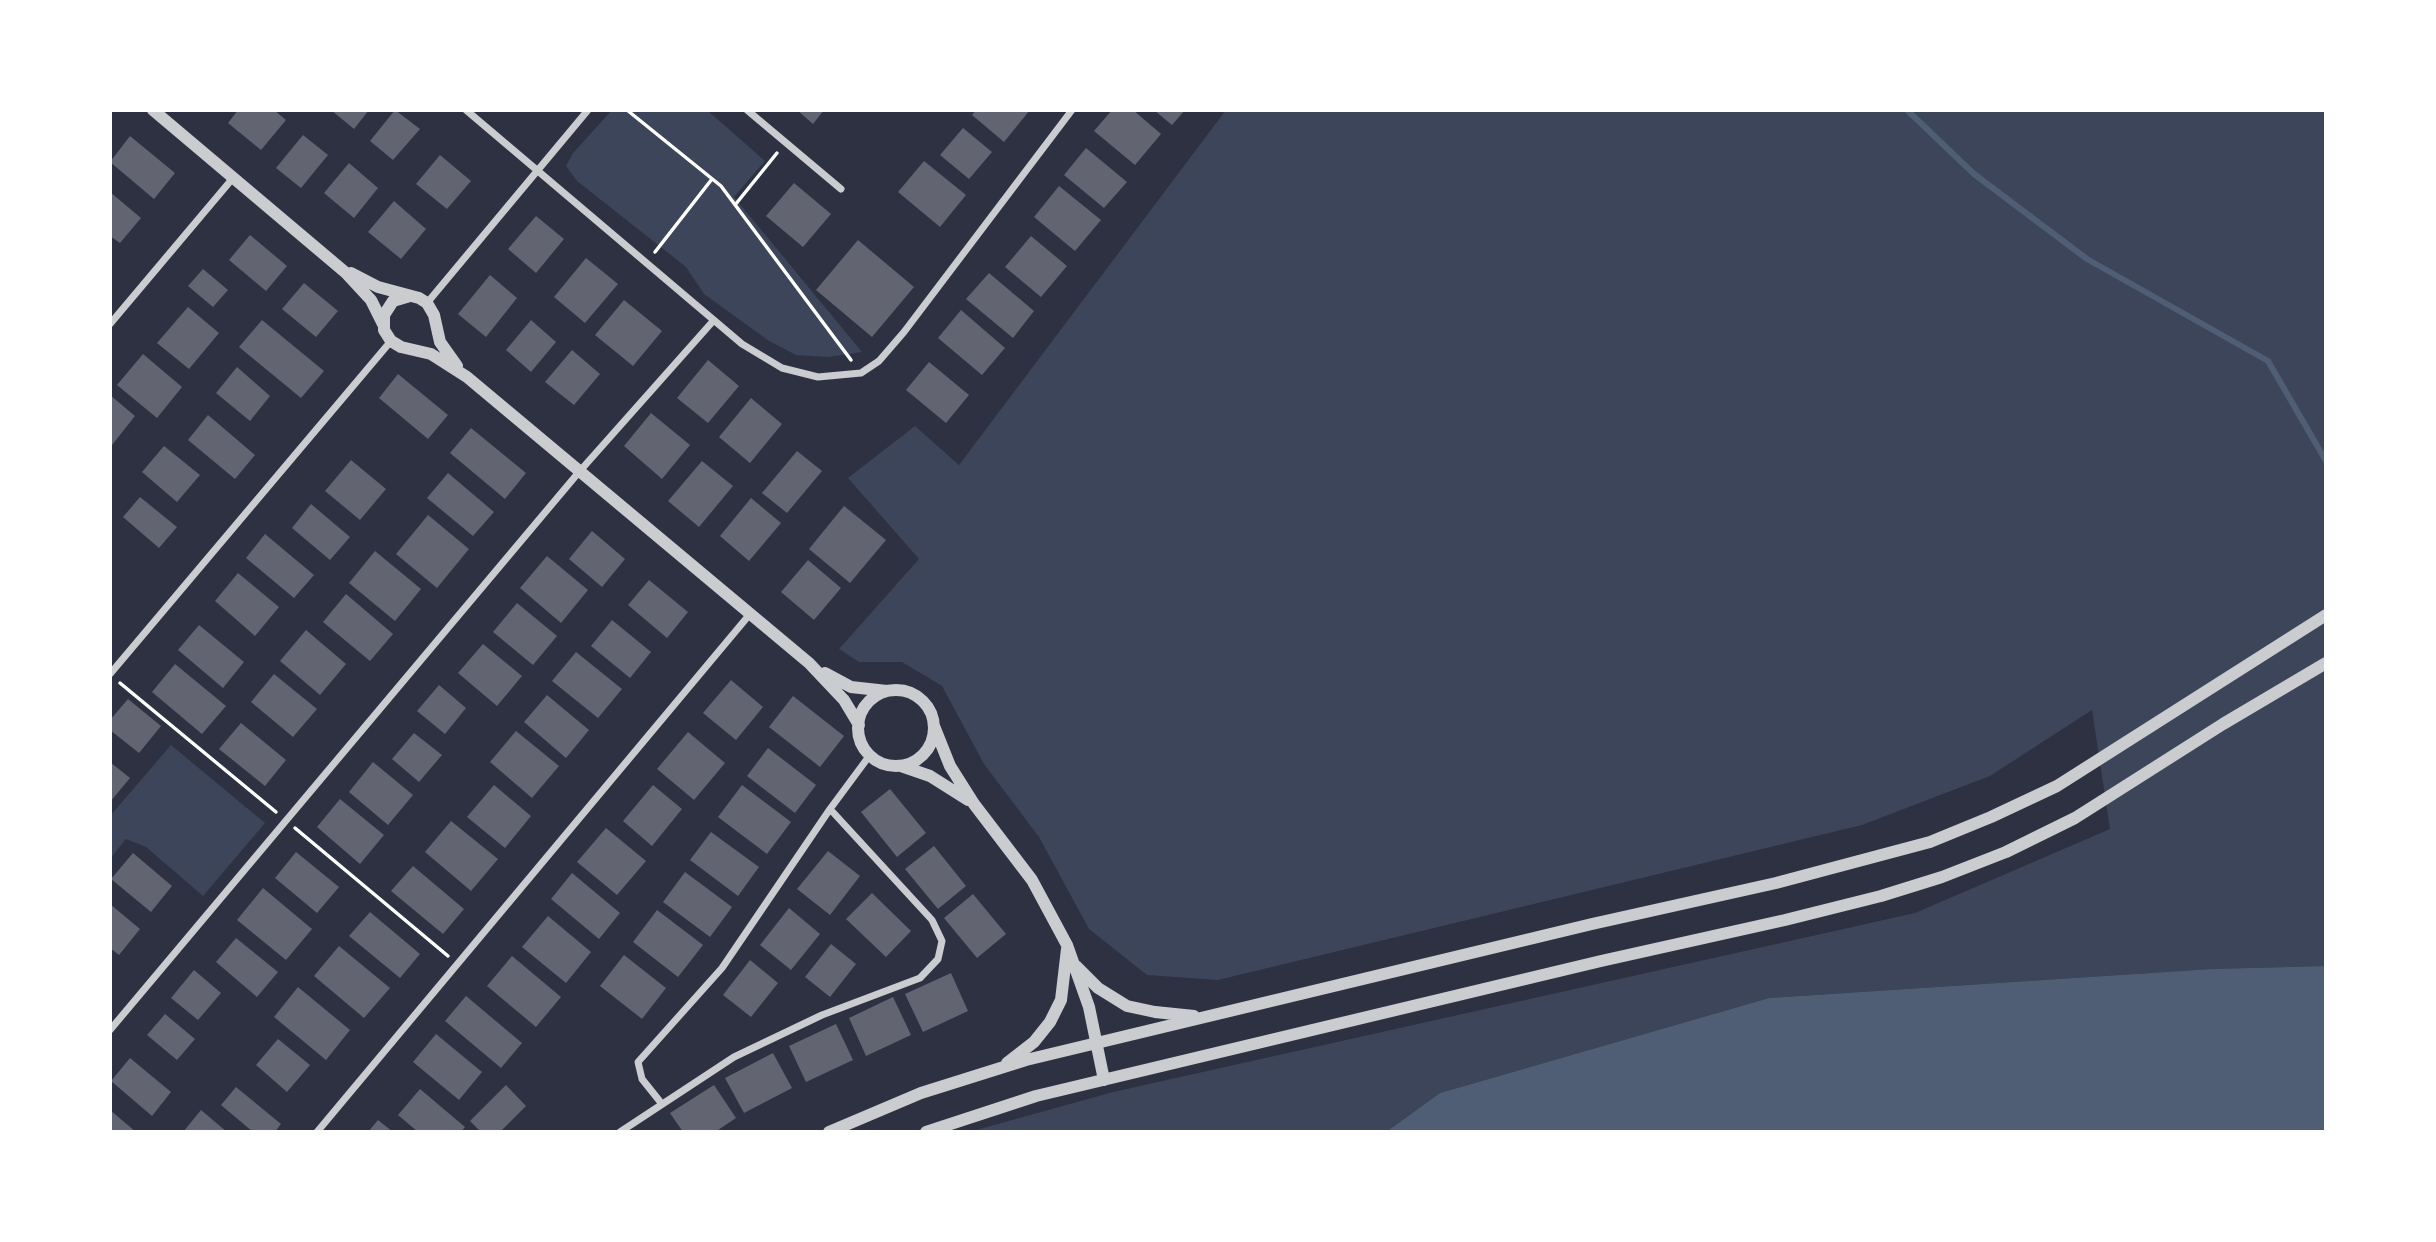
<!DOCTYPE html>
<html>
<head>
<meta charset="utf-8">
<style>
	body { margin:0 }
	#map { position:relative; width:2436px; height:1242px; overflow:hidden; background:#2d3142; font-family:Roboto,sans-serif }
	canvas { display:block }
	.frame { position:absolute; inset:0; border:112px solid #fff; pointer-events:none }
</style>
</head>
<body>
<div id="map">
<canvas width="2436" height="1242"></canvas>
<div class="frame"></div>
</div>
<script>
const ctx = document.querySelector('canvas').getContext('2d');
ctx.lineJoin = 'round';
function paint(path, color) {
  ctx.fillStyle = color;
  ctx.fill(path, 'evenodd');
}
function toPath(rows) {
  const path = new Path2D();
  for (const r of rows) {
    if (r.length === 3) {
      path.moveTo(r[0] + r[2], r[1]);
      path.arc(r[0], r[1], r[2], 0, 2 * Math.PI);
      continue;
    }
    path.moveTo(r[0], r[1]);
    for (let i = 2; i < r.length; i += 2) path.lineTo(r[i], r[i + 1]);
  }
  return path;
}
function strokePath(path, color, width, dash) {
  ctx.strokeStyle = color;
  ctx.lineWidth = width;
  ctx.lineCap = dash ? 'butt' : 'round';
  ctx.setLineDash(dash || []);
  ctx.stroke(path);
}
paint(toPath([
	[612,110,707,110,765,161,734,197,862,352,828,357,796,355,769,341,704,294,686,267,577,181,566,166,573,153],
	[1226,110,2326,110,2326,966,2211,969,1769,998,1440,1093,1386,1132,969,1132,1113,1092,1915,913,2110,829,2092,710,1990,776,1862,825,1218,980,1147,975,1089,929,1039,837,984,764,942,686,902,662,859,662,839,649,919,559,848,478,915,426,959,465],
	[171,745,265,823,203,896,146,847,126,839,110,859,110,816]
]), '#3c4559');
paint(toPath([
	[2326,966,2326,1132,1386,1132,1440,1093,1769,998,2211,969]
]), '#4f5d75');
strokePath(toPath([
	[1907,110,1974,174,2087,259,2268,361,2326,461]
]), '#4f5d75', 6);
paint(toPath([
	[238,110,274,110,286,120,261,150,228,123],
	[331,110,369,110,354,129],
	[395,110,420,129,393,160,370,141],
	[797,110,824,110,813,124],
	[976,110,1030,110,1004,142,972,115],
	[1112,110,1133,110,1161,134,1135,165,1094,131],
	[1154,110,1185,110,1172,125],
	[963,128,992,152,969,179,940,155],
	[303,135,328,155,301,188,276,168],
	[130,136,175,173,154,199,110,162],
	[1086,148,1127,182,1104,208,1064,175],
	[440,155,471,181,447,209,416,184],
	[924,161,966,195,940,227,898,192],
	[349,163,378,188,354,218,324,193],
	[794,183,831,214,803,247,766,216],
	[1059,186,1101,220,1075,251,1034,217],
	[110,192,141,218,120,243,110,236],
	[394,201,426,229,401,259,368,232],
	[536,216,564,239,536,273,508,249],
	[250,235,287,266,266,291,229,260],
	[1031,236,1067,266,1041,297,1005,267],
	[858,240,914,287,872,337,816,290],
	[586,258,618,284,585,323,554,297],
	[203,269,228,290,213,307,188,286],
	[989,273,1034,311,1013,338,966,299],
	[490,275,517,298,486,337,458,314],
	[304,283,338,311,316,337,282,309],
	[624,300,662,331,633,366,595,335],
	[188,307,219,333,189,369,157,343],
	[961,310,1005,348,982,375,938,338],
	[262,320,324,371,301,398,239,347],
	[531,320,556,342,531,372,506,350],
	[572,350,600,374,574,405,545,382],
	[143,354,182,387,157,418,117,385],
	[708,360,739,386,708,423,677,398],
	[929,362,969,395,946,423,906,390],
	[237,367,270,396,250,421,216,393],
	[398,374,448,415,428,439,379,398],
	[110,395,135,416,112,445,110,443],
	[751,398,782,424,750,463,719,437],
	[651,413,690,445,662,479,624,446],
	[208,415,255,455,235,479,188,440],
	[471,428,526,473,505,499,450,453],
	[164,446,200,475,177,502,142,472],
	[797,451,822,471,787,513,762,493],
	[351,460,386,489,360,520,325,491],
	[702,461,733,486,699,527,668,501],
	[448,473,494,512,473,536,427,498],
	[140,497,177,527,159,548,123,517],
	[751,498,781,523,749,561,720,536],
	[311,504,350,537,330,560,292,528],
	[844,506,886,540,850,583,809,549],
	[428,515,469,549,437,588,396,554],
	[592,531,625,559,602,587,569,559],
	[265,534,314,575,294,598,246,558],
	[375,551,421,589,395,621,349,583],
	[547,556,588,590,561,623,520,588],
	[808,560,841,588,814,620,781,592],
	[238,573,279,607,255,636,215,601],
	[649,580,688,612,667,638,628,605],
	[346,594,393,634,370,661,323,622],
	[517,603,557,636,533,665,493,632],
	[612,620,651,652,630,678,591,646],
	[199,625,244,662,223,688,178,650],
	[306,630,346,664,320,695,280,661],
	[483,644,522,676,497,706,458,673],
	[576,652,622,689,598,718,552,681],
	[175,664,226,706,202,734,152,692],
	[274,674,317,709,293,737,251,702],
	[731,680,763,707,736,740,703,713],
	[439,685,466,708,445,734,417,711],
	[547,695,589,730,566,758,524,722],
	[793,696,844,736,820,767,769,727],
	[128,699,161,726,139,753,110,730,110,720],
	[241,723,286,760,265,786,219,749],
	[516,731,559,766,532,798,490,762],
	[688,732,725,763,694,800,657,769],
	[414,733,442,755,419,782,392,759],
	[768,748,816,785,795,813,747,776],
	[110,762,130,778,110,802],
	[373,762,413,795,388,825,349,792],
	[494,785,531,816,505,848,467,817],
	[653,785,682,809,652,846,623,821],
	[742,785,791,822,767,854,718,817],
	[890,789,926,833,897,857,861,812],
	[340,799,384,835,360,864,317,827],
	[451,821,498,859,471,891,425,852],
	[606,828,646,861,617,895,577,862],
	[711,832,759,867,738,896,690,860],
	[934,846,966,886,938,909,905,869],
	[828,851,860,876,830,915,797,889],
	[296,852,339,887,317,913,275,878],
	[133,853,172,886,151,912,111,879],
	[413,866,464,909,443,934,391,891],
	[685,872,732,907,710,937,663,902],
	[572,873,620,913,599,939,551,899],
	[263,888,312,929,286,960,237,920],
	[872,893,911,931,886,957,846,919],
	[973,894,1006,934,977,958,944,918],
	[110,904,140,929,119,955,110,948],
	[789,908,820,934,791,970,760,945],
	[657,910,703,945,678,977,633,942],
	[370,912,420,954,400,978,349,936],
	[548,916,591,952,566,983,522,947],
	[236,938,278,972,257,997,216,962],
	[831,944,856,964,830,997,805,977],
	[339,946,390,988,364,1018,314,976],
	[624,955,666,988,642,1019,600,986],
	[512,956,561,997,536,1027,487,986],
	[750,960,778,983,751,1017,723,995],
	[194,970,221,993,198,1020,171,998],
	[951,973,968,1011,923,1032,905,994],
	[298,987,350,1030,326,1060,274,1017],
	[466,996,522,1043,501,1068,445,1021],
	[893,997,911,1035,866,1056,849,1018],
	[165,1014,195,1039,177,1060,147,1035],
	[836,1024,853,1060,806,1082,789,1046],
	[436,1034,482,1072,459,1100,413,1062],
	[278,1039,310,1065,287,1092,256,1065],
	[773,1053,792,1088,744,1113,725,1078],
	[130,1058,171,1092,152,1116,111,1081],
	[506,1085,526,1106,500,1132,481,1132,470,1121],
	[714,1085,736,1118,715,1132,683,1132,670,1113],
	[236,1087,281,1124,275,1132,253,1132,221,1105],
	[420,1089,465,1127,461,1132,418,1132,398,1115],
	[110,1110,136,1132,110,1132],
	[201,1110,227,1132,183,1132],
	[378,1120,393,1132,368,1132]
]), '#626471');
strokePath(toPath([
	[627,110,721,186,851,360],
	[735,205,777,153],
	[655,252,712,179],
	[120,683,276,812],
	[295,828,448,956]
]), '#fff', 3.5);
strokePath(toPath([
	[466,110,742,344,782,368,818,377,861,373,879,361,904,332,1072,110],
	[747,110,841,189],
	[427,303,588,110],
	[110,324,233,178],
	[110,674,391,341],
	[110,1030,579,472,714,320],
	[662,1104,642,1079,638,1062,722,968,830,809,870,755],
	[317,1132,750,614],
	[620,1132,734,1057,822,1015,920,978,938,959,942,941,932,920,830,809]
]), '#caccd0', 7);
strokePath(toPath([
	[153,110,346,273,371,300,383,324],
	[351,273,378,287,419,298,427,303,434,315,440,342,457,366],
	[410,296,393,301,384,315,384,330,391,341,401,347,431,354,467,377,809,663,844,700,859,725],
	[825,673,851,687,887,691],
	[896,728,38],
	[934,726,950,766,974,804,1032,880,1067,945,1089,1007,1104,1080],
	[901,766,930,776,968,800],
	[1076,966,1098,988,1127,1006,1155,1012,1194,1016],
	[1007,1063,1034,1042,1050,1022,1061,1000,1067,949],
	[829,1132,921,1093,1026,1060,1592,924,1776,883,1930,842,1991,817,2057,786,2326,615],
	[926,1132,1036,1096,1601,961,1785,920,1881,896,1942,877,2006,852,2075,818,2223,724,2326,663]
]), '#caccd0', 12);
</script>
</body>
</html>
